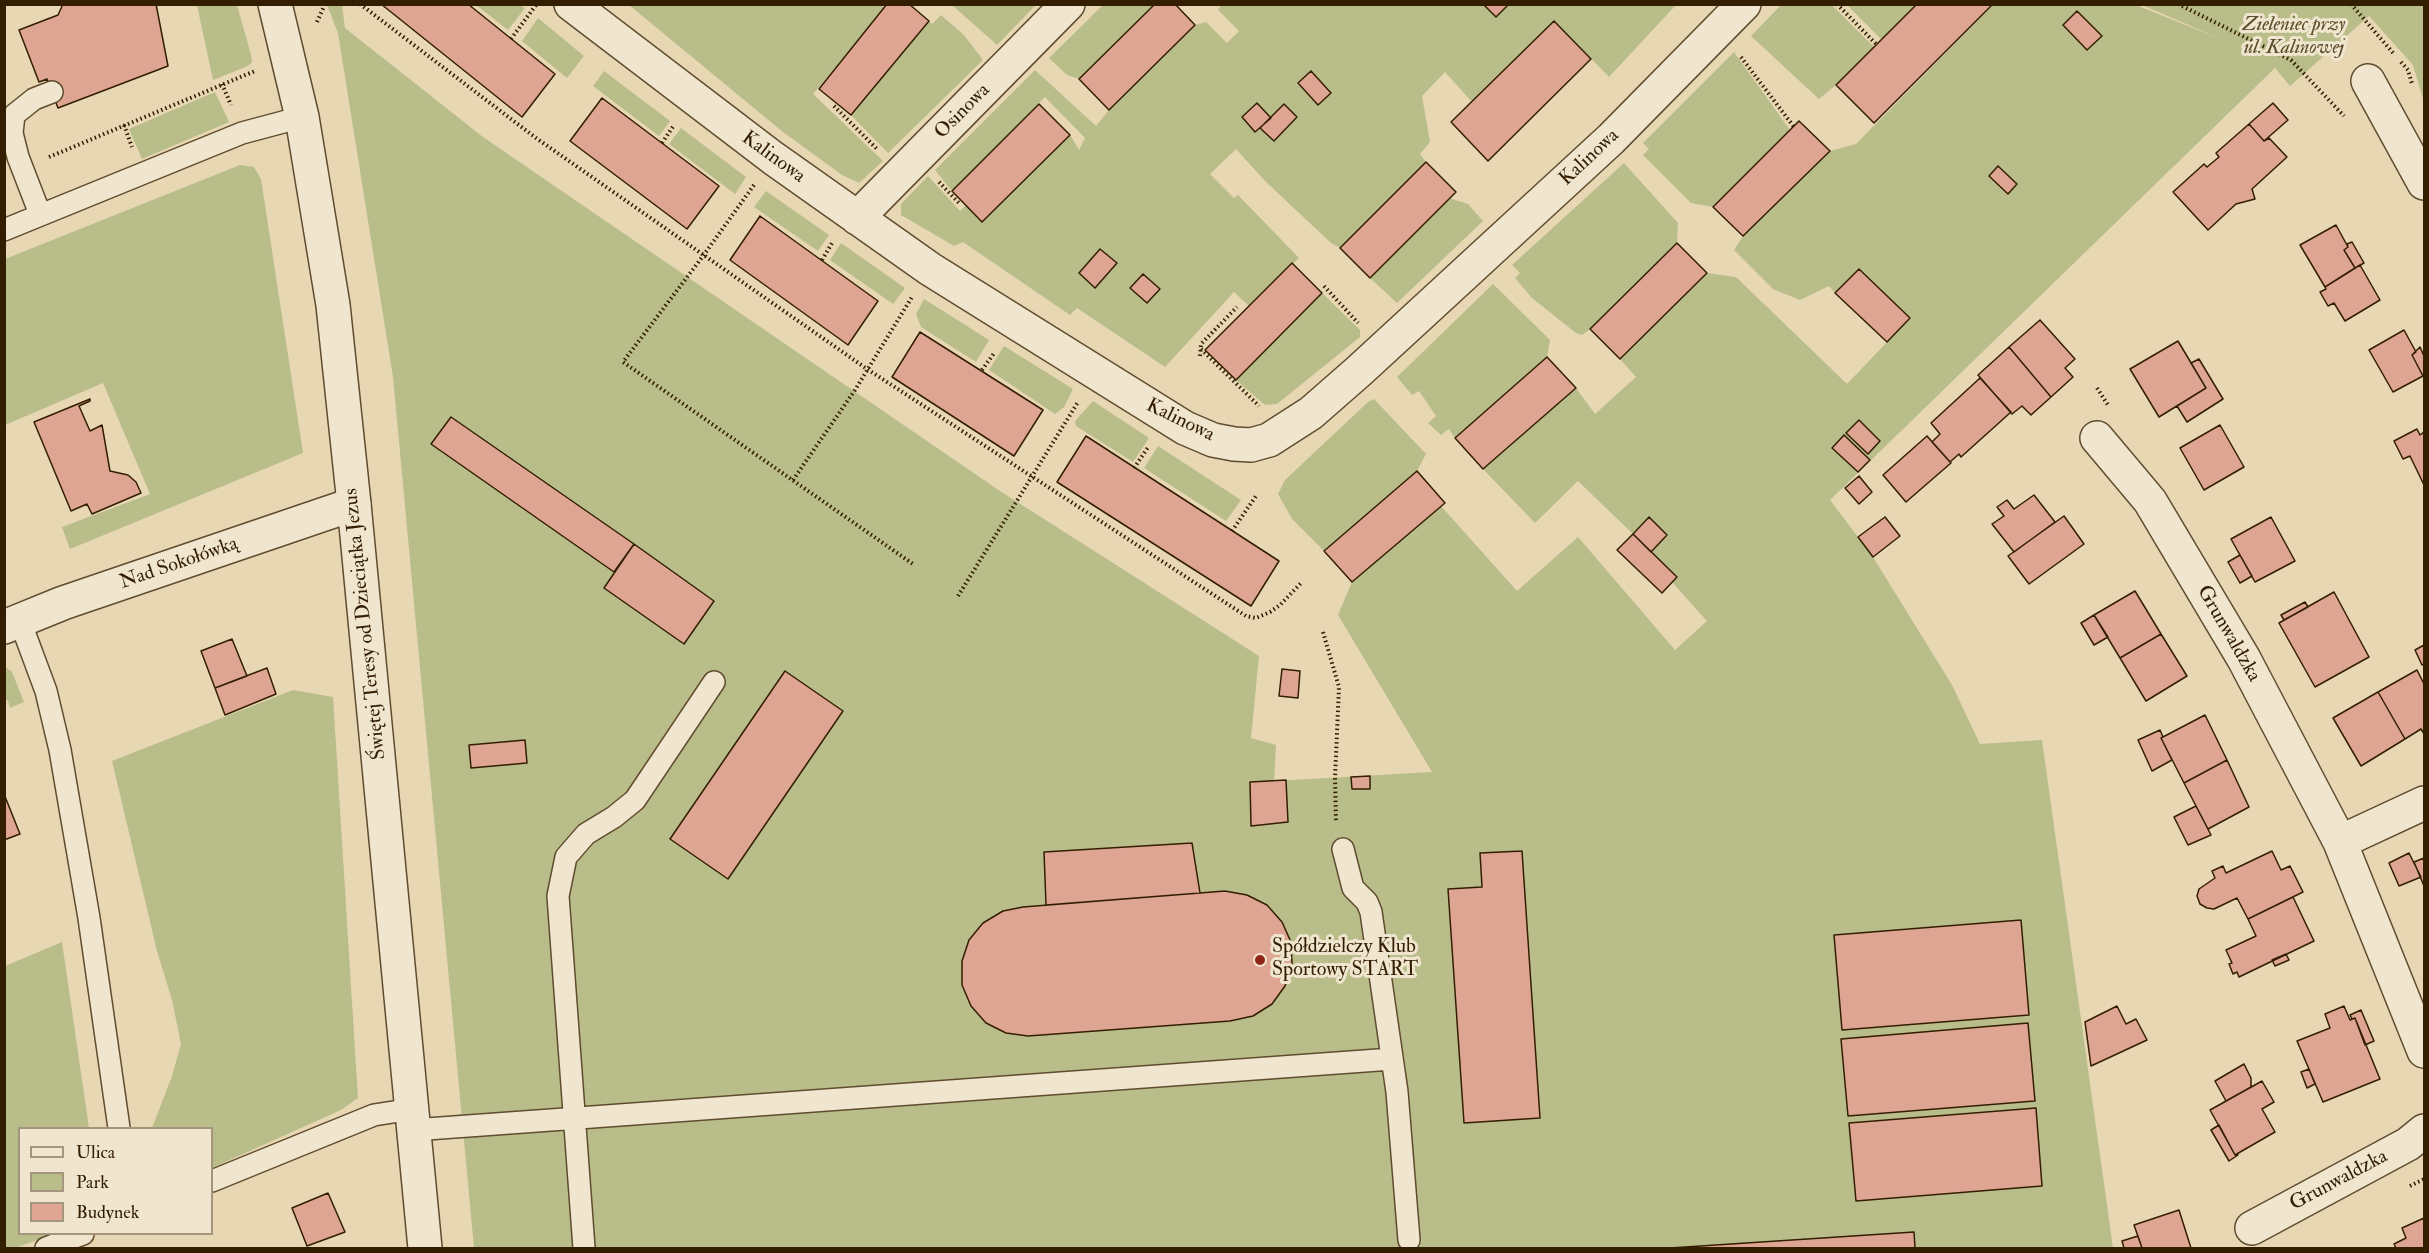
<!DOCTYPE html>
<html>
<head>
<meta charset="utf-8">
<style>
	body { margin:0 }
	#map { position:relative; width:2429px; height:1253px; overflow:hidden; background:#e8d7b3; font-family:"IM FELL Double Pica",serif }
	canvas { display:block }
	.frame { position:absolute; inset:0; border:6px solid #331e01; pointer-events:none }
	.legend { position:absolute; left:18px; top:1127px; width:195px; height:108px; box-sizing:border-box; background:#f0e5ce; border:2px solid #a4957c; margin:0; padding:8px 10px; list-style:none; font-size:18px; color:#331e01 }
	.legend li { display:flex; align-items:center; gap:12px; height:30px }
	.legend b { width:30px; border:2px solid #a4957c }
</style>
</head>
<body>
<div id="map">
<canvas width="2429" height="1253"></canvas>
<div class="frame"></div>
<ul class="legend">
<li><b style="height:8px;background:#f0e5ce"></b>Ulica</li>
<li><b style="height:16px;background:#b9bd8a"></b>Park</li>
<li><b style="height:16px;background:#dea593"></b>Budynek</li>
</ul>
</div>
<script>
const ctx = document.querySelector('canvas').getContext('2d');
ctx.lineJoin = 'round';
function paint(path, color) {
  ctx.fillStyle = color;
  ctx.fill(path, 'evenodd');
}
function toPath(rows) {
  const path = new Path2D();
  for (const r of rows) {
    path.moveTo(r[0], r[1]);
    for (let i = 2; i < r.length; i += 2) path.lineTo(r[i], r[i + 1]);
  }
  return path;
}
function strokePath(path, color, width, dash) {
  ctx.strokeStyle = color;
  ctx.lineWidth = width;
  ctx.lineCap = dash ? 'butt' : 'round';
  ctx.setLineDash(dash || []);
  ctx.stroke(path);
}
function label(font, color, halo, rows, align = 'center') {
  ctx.font = font + ' "IM FELL Double Pica",serif';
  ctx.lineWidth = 6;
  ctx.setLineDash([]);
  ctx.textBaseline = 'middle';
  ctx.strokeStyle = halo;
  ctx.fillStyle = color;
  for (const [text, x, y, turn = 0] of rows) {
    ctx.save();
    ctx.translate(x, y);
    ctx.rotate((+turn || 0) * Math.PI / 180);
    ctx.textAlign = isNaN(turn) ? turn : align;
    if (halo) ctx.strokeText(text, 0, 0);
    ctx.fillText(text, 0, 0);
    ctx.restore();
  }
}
paint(toPath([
	[197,5,237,5,251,55,252,62,248,66,213,80],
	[327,5,342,5,345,28,483,137,1000,491,1259,656,1251,738,1276,745,1274,781,1432,772,1338,615,1352,582,1441,506,1517,591,1578,537,1675,650,1707,621,1672,582,1677,576,1651,552,1667,535,1649,517,1633,534,1578,481,1535,523,1483,469,1576,388,1595,414,1636,377,1620,359,1707,273,1736,277,1847,384,1910,318,1859,269,1835,293,1829,286,1800,300,1773,289,1734,250,1743,236,1830,151,1856,144,1993,5,2136,5,2221,39,2142,5,2424,5,2424,102,2413,65,2369,16,2290,86,2275,68,1830,500,1873,557,1952,685,1980,744,2042,740,2113,1248,474,1248,393,377,338,33],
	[2077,11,2102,36,2088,50,2087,50],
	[1998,166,2017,184,2008,194,1989,176],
	[476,5,520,5,525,8,508,30],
	[629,5,881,5,885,8,813,94,883,161,859,183,842,175,783,132],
	[952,5,1036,5,997,45],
	[1103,5,1155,5,1079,79,1067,75,1049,58],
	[1221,5,1676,5,1609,77,1554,21,1472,102,1445,72,1422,96,1430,142,1420,154,1426,162,1340,248,1331,243,1265,181,1236,149,1210,174,1234,198,1238,195,1299,258,1249,306,1234,292,1165,367,1077,308,1070,315,963,242,954,246,901,215,901,204,928,176,960,211,966,205,983,221,1070,135,1079,150,1085,138,1045,97,952,191,935,170,1035,70,1096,126,1109,110,1195,25,1206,22,1227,43,1239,31,1218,10],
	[1311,71,1331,93,1318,105,1298,84],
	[1257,103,1271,118,1296,117,1274,141,1260,128,1255,132,1242,117],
	[1100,249,1116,264,1095,288,1079,273],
	[1781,5,1832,5,1874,47,1836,85,1819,99,1751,36],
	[1847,5,1917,5,1882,40],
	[941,15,964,35,983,60,888,153,851,115,929,21,932,24],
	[538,18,584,56,567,78,522,41],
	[1734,52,1790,130,1713,207,1691,203,1643,155,1649,149,1643,143],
	[604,71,670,121,659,136,593,86],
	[215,92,229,122,142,159,129,129],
	[681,128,746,177,735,194,669,144],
	[1624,163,1678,223,1677,243,1590,329,1582,335,1576,333,1532,298,1515,278,1520,273,1512,265],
	[240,165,254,167,261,179,303,453,70,549,62,527,150,494,103,383,5,425,5,259],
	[766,191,829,235,818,251,754,207],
	[1449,198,1468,204,1483,221,1397,303,1370,278],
	[841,243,905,288,893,304,830,260],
	[1493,284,1550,340,1547,357,1455,438,1449,429,1441,435,1428,423,1436,416,1419,391,1412,395,1397,377],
	[1322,293,1360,330,1360,337,1277,404,1265,405,1236,380],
	[924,299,989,340,976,362,921,327,916,314],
	[1004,346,1073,389,1064,407,1055,414,989,370],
	[1374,399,1426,454,1417,471,1324,551,1292,519,1278,494,1285,480,1368,402],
	[1093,401,1149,438,1133,462,1076,426,1075,421],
	[1158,446,1241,500,1226,521,1144,468],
	[4,666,12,672,24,702,10,708,8,701,5,699],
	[293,690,333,697,358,1098,341,1110,212,1168,212,1128,152,1128,172,1076,181,1044,172,1000,157,951,112,761],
	[62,942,89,1128,20,1128,20,1234,54,1234,15,1248,5,1248,5,966]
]), '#b9bd8a');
const building = toPath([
	[63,4,156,4,168,66,58,108,47,79,39,82,19,30,58,15,63,4],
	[381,4,468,4,555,74,522,117,381,4],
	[887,4,909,4,929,21,851,115,819,89,887,4],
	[1155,4,1175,4,1195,25,1109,110,1079,79,1155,4],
	[1483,4,1505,4,1507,6,1496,17,1483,4],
	[1917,4,1993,4,1874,123,1836,85,1917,4],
	[2077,11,2102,36,2087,50,2063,25,2077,11],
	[1554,21,1591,59,1488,161,1451,122,1554,21],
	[1311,71,1331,93,1318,105,1298,83,1311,71],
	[602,98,719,186,687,229,570,141,602,98],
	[1257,103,1271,118,1255,132,1242,117,1257,103],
	[2273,103,2288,120,2264,141,2249,124,2273,103],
	[1039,104,1070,135,982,222,952,191,1039,104],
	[1284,104,1297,117,1274,141,1260,128,1284,104],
	[1799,121,1830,151,1743,236,1713,207,1799,121],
	[2249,124,2264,141,2269,138,2287,157,2252,189,2255,199,2236,204,2208,230,2173,192,2204,164,2207,167,2219,157,2216,153,2249,124],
	[1426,162,1456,192,1370,278,1340,248,1426,162],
	[1998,166,2017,184,2008,194,1989,176,1998,166],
	[760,216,878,301,848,345,730,260,760,216],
	[2336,225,2348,247,2344,250,2355,268,2325,287,2300,245,2336,225],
	[2352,242,2364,263,2355,268,2344,250,2348,247,2347,244,2352,242],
	[1677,243,1707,273,1620,359,1590,329,1677,243],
	[1100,249,1117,263,1095,288,1079,273,1100,249],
	[1292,263,1322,293,1236,380,1205,350,1292,263],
	[2360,265,2380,300,2345,321,2334,303,2328,306,2320,292,2326,289,2325,287,2360,265],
	[1859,269,1910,318,1887,342,1835,293,1859,269],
	[1143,274,1160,289,1147,303,1130,288,1143,274],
	[2040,320,2075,359,2065,368,2073,377,2051,397,2009,347,2040,320],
	[2404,330,2416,352,2412,355,2423,376,2393,392,2369,350,2404,330],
	[920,332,1043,410,1014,456,892,377,920,332],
	[2178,341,2206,388,2159,417,2130,369,2178,341],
	[2009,347,2051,397,2031,415,2022,406,2012,414,1978,375,2009,347],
	[2420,347,2424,356,2424,375,2423,376,2412,355,2420,347],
	[1547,357,1576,388,1483,469,1455,438,1547,357],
	[2199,359,2223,399,2187,422,2177,406,2206,388,2191,363,2199,359],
	[1980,378,2011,412,1961,457,1959,454,1950,462,1932,442,1940,434,1931,423,1980,378],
	[90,399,90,401,79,406,90,431,102,425,110,471,128,475,136,482,141,493,92,514,87,504,71,511,34,422,90,399],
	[451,417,634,544,614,572,431,444,451,417],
	[1859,420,1880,441,1868,454,1846,433,1859,420],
	[2220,425,2244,467,2204,490,2180,448,2220,425],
	[2417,429,2420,435,2424,432,2424,485,2410,456,2403,459,2394,441,2417,429],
	[1844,435,1870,460,1858,472,1832,448,1844,435],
	[1086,436,1279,561,1251,606,1057,482,1086,436],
	[1927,436,1951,463,1906,502,1883,475,1927,436],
	[1417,471,1445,503,1352,582,1324,551,1417,471],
	[1859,476,1872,492,1859,504,1845,488,1859,476],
	[2034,495,2055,522,2014,552,1992,524,2004,516,1997,507,2007,500,2014,509,2034,495],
	[2064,516,2084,544,2029,584,2008,556,2064,516],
	[1649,517,1667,535,1651,552,1633,534,1649,517],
	[1885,517,1900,536,1873,557,1858,537,1885,517],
	[2271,517,2295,561,2255,582,2231,539,2271,517],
	[1633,534,1677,577,1662,593,1617,550,1633,534],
	[634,544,714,601,684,644,604,588,634,544],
	[2240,555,2252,576,2240,583,2228,562,2240,555],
	[2135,591,2161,634,2120,658,2094,615,2135,591],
	[2334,592,2369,657,2315,687,2279,623,2334,592],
	[2305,602,2308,607,2284,620,2281,615,2305,602],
	[2094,615,2108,637,2094,645,2081,623,2094,615],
	[2161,634,2187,676,2146,701,2120,658,2161,634],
	[232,639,247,676,215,688,201,651,232,639],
	[2424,645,2424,664,2422,665,2415,650,2424,645],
	[267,668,276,694,225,715,215,688,267,668],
	[1282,669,1300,671,1298,698,1279,696,1282,669],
	[2417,670,2424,684,2424,734,2421,729,2405,739,2378,692,2417,670],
	[785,671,843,711,728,879,670,839,785,671],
	[2378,692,2405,739,2361,766,2333,718,2378,692],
	[2205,715,2227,760,2184,783,2161,738,2205,715],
	[2160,730,2163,737,2161,738,2172,760,2152,771,2138,740,2160,730],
	[525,740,527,763,471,768,469,745,525,740],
	[2227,760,2249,807,2208,829,2184,783,2227,760],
	[1370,776,1370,789,1352,789,1351,777,1370,776],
	[1286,780,1288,822,1251,826,1250,782,1286,780],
	[4,794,20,834,4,840,4,794],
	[2196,806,2211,835,2188,845,2174,817,2196,806],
	[1192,843,1200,893,1046,905,1044,852,1192,843],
	[1522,851,1540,1118,1464,1123,1448,889,1482,887,1480,853,1522,851],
	[2272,851,2281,870,2290,866,2303,892,2248,919,2237,898,2214,909,2207,908,2200,904,2197,896,2199,889,2215,878,2212,871,2223,866,2226,873,2272,851],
	[2409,853,2421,877,2399,886,2389,863,2409,853],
	[2424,858,2424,886,2414,862,2424,858],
	[1225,891,1247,895,1267,905,1282,922,1291,942,1292,964,1285,986,1272,1004,1253,1016,1230,1021,1028,1036,1006,1033,986,1023,971,1006,962,985,962,961,969,940,983,923,1003,911,1023,907,1225,891],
	[2293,897,2314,941,2239,977,2237,972,2233,974,2229,964,2232,963,2226,950,2256,936,2248,919,2293,897],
	[2021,920,2029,1015,1842,1030,1834,935,2021,920],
	[2286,954,2289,960,2275,966,2272,960,2286,954],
	[2117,1006,2126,1024,2136,1019,2147,1040,2091,1066,2085,1022,2117,1006],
	[2344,1006,2350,1020,2355,1018,2380,1079,2323,1102,2297,1041,2330,1028,2325,1014,2344,1006],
	[2361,1010,2374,1041,2365,1045,2355,1018,2352,1019,2350,1015,2361,1010],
	[2028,1023,2035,1101,1848,1116,1841,1039,2028,1023],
	[2244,1064,2251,1078,2251,1087,2226,1101,2215,1081,2244,1064],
	[2309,1069,2315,1084,2307,1088,2301,1072,2309,1069],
	[2262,1081,2274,1102,2262,1109,2275,1132,2235,1155,2210,1110,2262,1081],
	[2036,1108,2042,1186,1856,1201,1849,1123,2036,1108],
	[2219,1125,2235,1155,2238,1155,2229,1161,2211,1130,2219,1125],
	[328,1193,345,1232,307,1246,292,1208,328,1193],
	[2179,1210,2191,1248,2142,1248,2134,1225,2179,1210],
	[2424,1218,2424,1248,2396,1248,2394,1244,2406,1238,2402,1228,2424,1218],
	[1914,1232,1915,1248,1670,1248,1914,1232],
	[2138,1236,2142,1248,2124,1248,2122,1241,2138,1236]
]);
paint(building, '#dea593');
strokePath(building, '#331e01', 1.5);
const service = toPath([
	[40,214,18,157,12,133,14,115,34,99,52,92],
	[4,230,242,133,302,117],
	[20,621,46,691,60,750,89,918,119,1128],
	[1343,849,1353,888,1367,902,1371,912,1397,1092,1409,1240],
	[413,1130,1392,1059],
	[212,1181,374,1115,412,1109],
	[46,1248,83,1234],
	[584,1248,558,896,566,857,586,834,614,817,635,800,714,682]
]);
const minor = toPath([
	[571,4,773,158,930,269,1185,428,1213,440,1234,444,1251,445,1269,440,1311,413,1359,371,1611,139,1744,4],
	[2368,81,2424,183],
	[857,218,1068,4],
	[2097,438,2150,501,2244,659,2340,842],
	[4,627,63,603,354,504],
	[2424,803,2340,842,2424,1051],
	[2252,1228,2408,1144,2424,1131]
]);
const tertiary = toPath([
	[275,4,302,117,333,305,354,504,425,1248]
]);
strokePath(service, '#604c2e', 24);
strokePath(minor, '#604c2e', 36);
strokePath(tertiary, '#604c2e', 36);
strokePath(toPath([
	[360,4,536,138,867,369,1246,616,1256,618,1270,612,1280,605,1301,583],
	[1837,4,1877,45],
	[2178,4,2291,60,2344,116],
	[2351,4,2394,54],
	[317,22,325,4],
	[511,39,536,5],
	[1741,57,1794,127],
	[2401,62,2408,70,2412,84],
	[222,84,231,105],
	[834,106,877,149],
	[124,125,132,147],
	[662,143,674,125],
	[49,157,255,71],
	[939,182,960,204],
	[754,185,703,256,623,362,913,564],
	[822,260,832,243],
	[1324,286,1358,323],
	[1201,349,1259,406],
	[1200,356,1201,344,1237,307],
	[982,370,995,352],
	[2097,388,2108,405],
	[1134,468,1149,446],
	[793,480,855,390,912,297],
	[1232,531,1256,496],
	[958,596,1078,402],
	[1323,632,1339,687,1335,778,1336,821],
	[2410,1186,2424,1179]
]), '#331e01', 4, [1.5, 3]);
strokePath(service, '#f0e5ce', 21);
strokePath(minor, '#f0e5ce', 33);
strokePath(tertiary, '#f0e5ce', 33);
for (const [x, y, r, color] of [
	[1260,960,6,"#8f2418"]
]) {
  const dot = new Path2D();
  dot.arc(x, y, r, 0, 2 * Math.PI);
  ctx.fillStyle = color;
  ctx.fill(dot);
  strokePath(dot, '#f0e5ce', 2);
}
label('italic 20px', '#5b4e2a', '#f0e5ce', [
	["Zieleniec przy",2294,26],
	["ul. Kalinowej",2294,49]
]);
label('20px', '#331e01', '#f0e5ce', [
	["Osinowa",963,112,-45],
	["Kalinowa",773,158,36],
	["Kalinowa",1590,158,-43],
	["Kalinowa",1180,421,26],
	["Nad Sokołówką",179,564,-19],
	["Świętej Teresy od Dzieciątka Jezus",366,624,-96],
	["Grunwaldzka",2228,634,60],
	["Grunwaldzka",2339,1181,-28]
]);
label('20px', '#331e01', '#f0e5ce', [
	["Spółdzielczy Klub",1272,948],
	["Sportowy START",1272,971]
], 'left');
</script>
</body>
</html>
